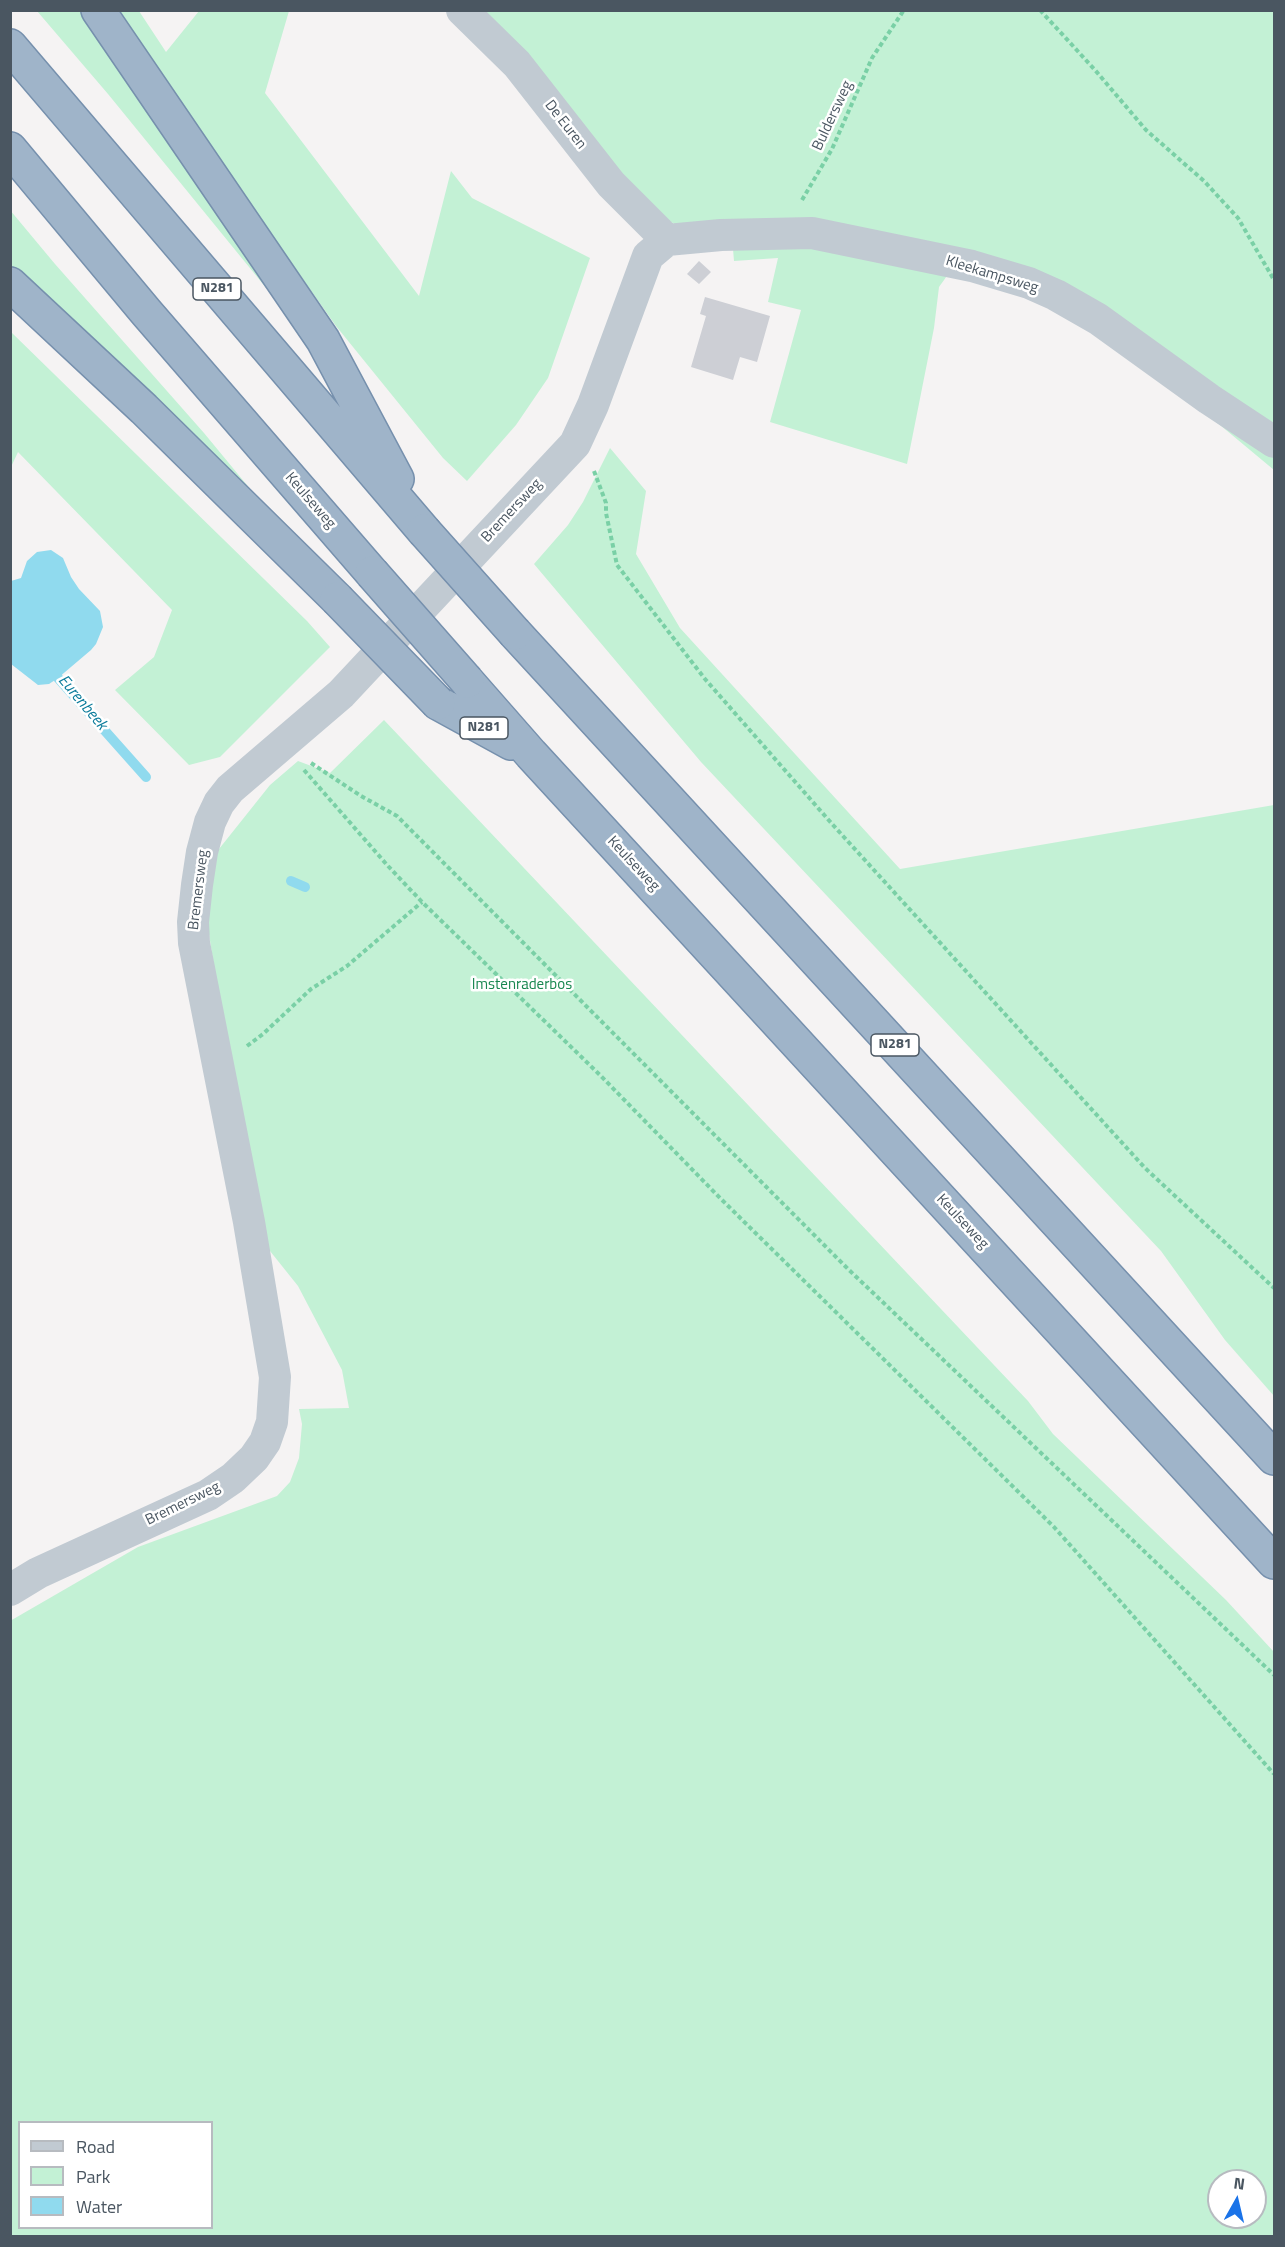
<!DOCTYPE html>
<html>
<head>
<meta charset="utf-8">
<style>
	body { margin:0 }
	#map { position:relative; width:1285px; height:2247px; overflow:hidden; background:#f5f3f3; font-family:"Titillium Web",sans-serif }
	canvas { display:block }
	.frame { position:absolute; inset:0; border:12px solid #4a5661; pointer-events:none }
	.legend { position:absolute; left:18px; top:2121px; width:195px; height:108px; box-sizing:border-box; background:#fff; border:2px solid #b7bbc0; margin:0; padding:8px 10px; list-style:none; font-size:18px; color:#4a5661 }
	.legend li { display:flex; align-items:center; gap:12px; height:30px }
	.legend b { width:30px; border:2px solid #b7bbc0 }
	.north { position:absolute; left:1207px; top:2169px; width:60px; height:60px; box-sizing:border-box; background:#fff; border:2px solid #b7bbc0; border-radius:50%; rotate:8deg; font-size:16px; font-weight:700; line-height:24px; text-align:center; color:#4a5661 }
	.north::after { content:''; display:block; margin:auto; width:21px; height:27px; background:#1a73e8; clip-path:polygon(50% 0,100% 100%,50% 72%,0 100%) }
</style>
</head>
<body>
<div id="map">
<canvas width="1285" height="2247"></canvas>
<div class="frame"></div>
<ul class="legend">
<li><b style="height:8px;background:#c1cad2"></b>Road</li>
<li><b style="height:16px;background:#c3f1d5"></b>Park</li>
<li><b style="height:16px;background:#90daee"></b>Water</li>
</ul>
<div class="north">N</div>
</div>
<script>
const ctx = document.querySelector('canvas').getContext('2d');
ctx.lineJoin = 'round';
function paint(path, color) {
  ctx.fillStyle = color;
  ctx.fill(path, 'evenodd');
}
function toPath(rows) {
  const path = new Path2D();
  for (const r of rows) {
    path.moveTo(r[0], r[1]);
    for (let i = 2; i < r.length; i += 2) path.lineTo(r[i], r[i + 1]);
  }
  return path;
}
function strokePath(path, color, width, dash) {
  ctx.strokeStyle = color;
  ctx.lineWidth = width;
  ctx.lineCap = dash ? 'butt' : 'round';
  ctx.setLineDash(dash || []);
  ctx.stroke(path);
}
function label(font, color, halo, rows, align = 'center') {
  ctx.font = font + ' "Titillium Web",sans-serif';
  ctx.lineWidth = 5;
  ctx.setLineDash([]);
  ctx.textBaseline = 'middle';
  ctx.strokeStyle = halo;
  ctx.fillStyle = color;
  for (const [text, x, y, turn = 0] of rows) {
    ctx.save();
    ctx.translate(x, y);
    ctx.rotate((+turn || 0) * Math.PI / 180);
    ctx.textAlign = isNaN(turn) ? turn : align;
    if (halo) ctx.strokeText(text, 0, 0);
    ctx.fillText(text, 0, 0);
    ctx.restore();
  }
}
paint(toPath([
	[37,11,84,11,280,305,108,94],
	[119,11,139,11,166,52,199,11,289,11,265,93,419,296,451,171,472,198,590,258,548,378,516,425,467,481,443,458,336,326,215,155],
	[481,11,1274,11,1274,470,1220,425,1113,345,1037,301,949,273,939,287,934,328,907,464,770,422,801,310,768,302,778,258,734,261,731,225,678,226,652,211],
	[10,210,55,264,204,433,289,536,11,272],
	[11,332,307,621,330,647,220,757,189,765,115,690,154,657,172,610,18,452,11,467],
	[610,448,646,491,636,554,680,628,900,869,1274,805,1274,1396,1225,1340,1161,1251,701,762,534,564,568,525,583,502],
	[384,720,1028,1401,1053,1434,1226,1600,1274,1652,1274,2236,11,2236,10,1621,138,1547,277,1496,290,1482,299,1458,302,1424,299,1409,349,1408,342,1370,298,1286,266,1246,236,1108,204,902,215,854,270,785,298,761,330,773],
	[20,2122,212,2122,212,2228,20,2228],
	[1219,2181,1255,2181,1255,2217,1219,2217]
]), '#c3f1d5');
paint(toPath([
	[51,550,63,558,71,577,79,589,100,611,103,627,96,644,91,650,58,678,49,684,38,685,11,664,11,581,21,578,27,561,37,552]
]), '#90daee');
strokePath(toPath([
	[53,665,58,678,146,777],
	[291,881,305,887]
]), '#90daee', 10);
paint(toPath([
	[699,261,711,272,699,284,687,274],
	[705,297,770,316,757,362,740,357,733,380,691,367,706,316,700,314]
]), '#cdcfd5');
const trunk = toPath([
	[98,10,323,340,397,479],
	[10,46,424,531],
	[10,149,146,312,372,573],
	[10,284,144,409,337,599],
	[515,633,1274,1458],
	[467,681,531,754,1274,1562],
	[438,703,511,743]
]);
strokePath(trunk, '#7690ad', 36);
strokePath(toPath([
	[1040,10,1095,70,1146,130,1204,181,1238,218,1274,280],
	[802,200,832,149,872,58,904,10],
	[594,471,606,503,606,513,617,565,705,679,833,825,1145,1168,1274,1288],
	[311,763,361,796,397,816,848,1269,1274,1675],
	[304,770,388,866,422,902,601,1076,720,1198,1054,1527,1274,1774],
	[247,1046,263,1034,311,989,347,966,422,902]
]), '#7ad0a6', 4, [4.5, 3]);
strokePath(toPath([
	[462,10,517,64,611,184,667,240],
	[667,240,721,235,812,233,972,266,1029,283,1056,295,1098,319,1209,399,1274,442],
	[10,1590,38,1573,208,1495,233,1478,254,1458,265,1442,272,1422,275,1377,249,1222,194,943,193,922,197,885,202,852,210,822,219,803,230,789,341,694,575,444,593,405,648,256,667,240]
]), '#c1cad2', 32);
strokePath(trunk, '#9fb4c9', 33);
const trunkBridge = toPath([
	[424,531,515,633],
	[372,573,467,681],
	[337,599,438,703]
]);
strokePath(trunkBridge, '#7690ad', 36, []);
strokePath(trunkBridge, '#9fb4c9', 33);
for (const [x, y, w] of [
	[217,289,48],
	[484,728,48],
	[895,1045,48]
]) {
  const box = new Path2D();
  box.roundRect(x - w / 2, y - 11, w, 22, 4.5);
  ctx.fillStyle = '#fff';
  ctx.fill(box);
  strokePath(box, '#4a5661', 1.5);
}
label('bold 14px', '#4a5661', null, [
	["N281",217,289],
	["N281",484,728],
	["N281",895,1045]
]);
label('15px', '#4a5661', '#fff', [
	["Buldersweg",833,116,-65],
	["De Euren",565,125,52],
	["Kleekampsweg",992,275,17],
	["Keulseweg",310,501,49],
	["Bremersweg",512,511,-47],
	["Keulseweg",633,864,47],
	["Bremersweg",199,890,-83],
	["Keulseweg",962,1222,47],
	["Bremersweg",183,1504,-26]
]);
label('15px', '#17864f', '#fff', [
	["Imstenraderbos",522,985]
]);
label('italic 16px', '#0c7c9b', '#fff', [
	["Eurenbeek",82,703,50]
]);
</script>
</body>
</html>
